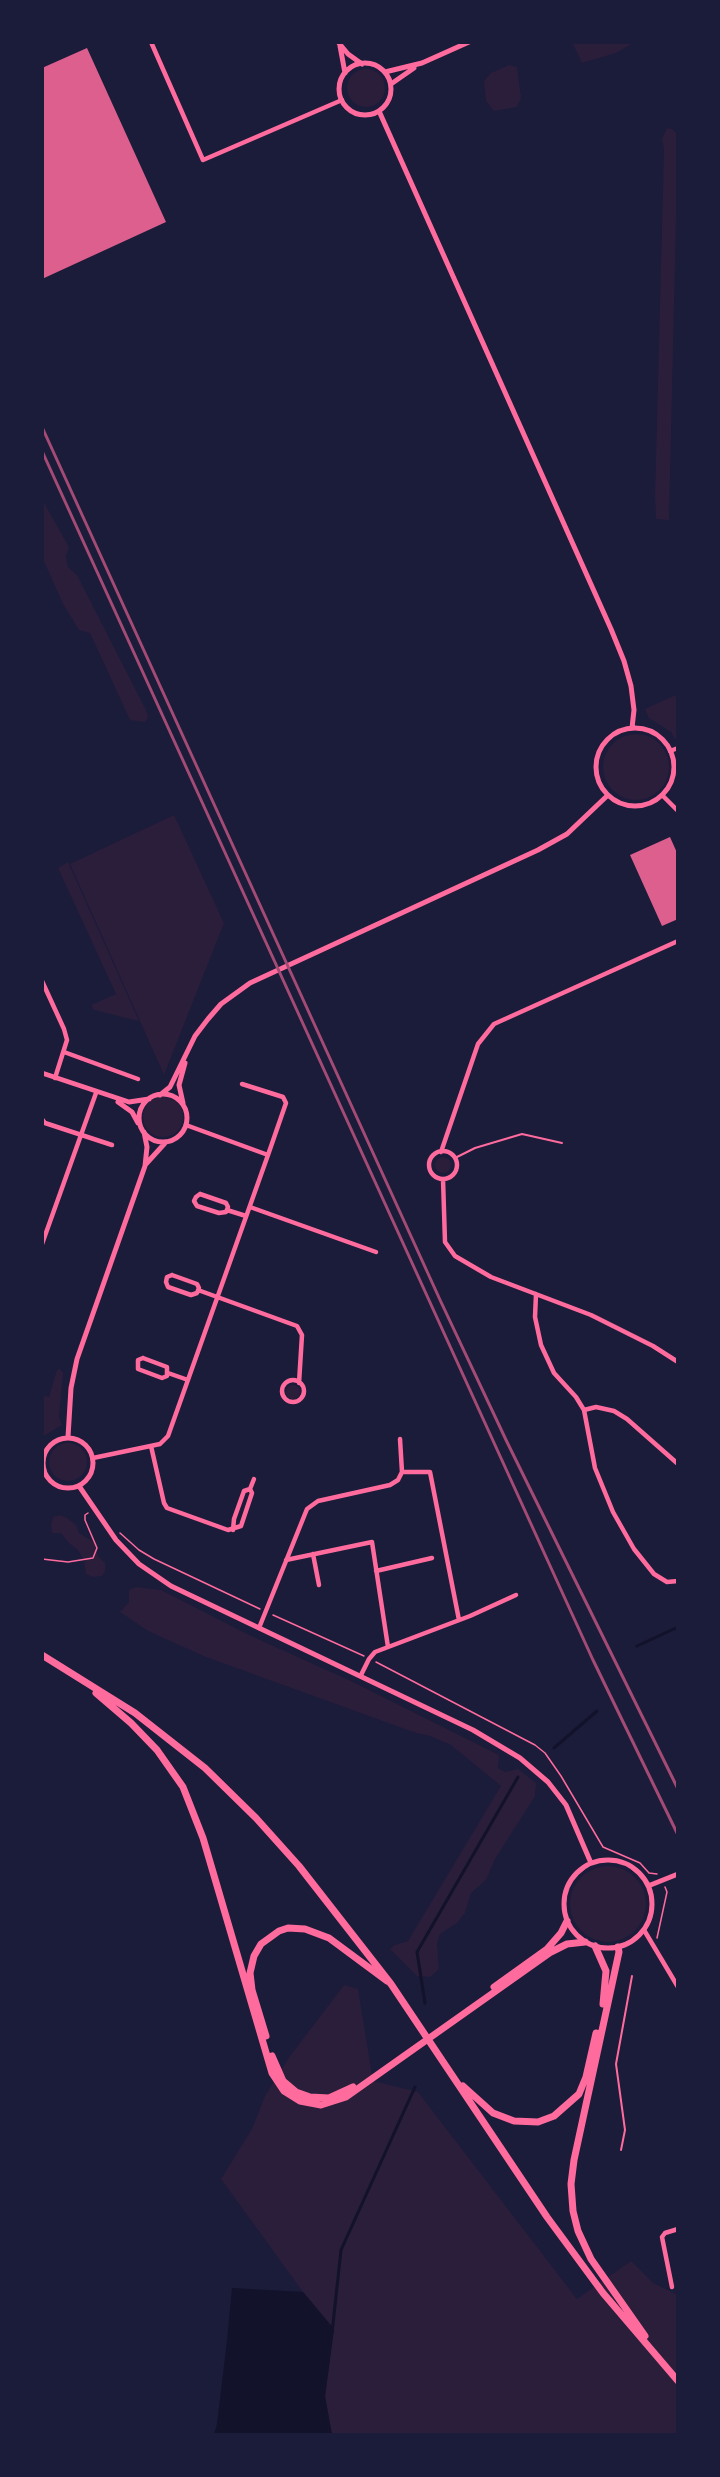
<!DOCTYPE html>
<html>
<head>
<meta charset="utf-8">
<style>
	body { margin:0 }
	#map { position:relative; width:720px; height:2477px; overflow:hidden; background:#1b1b3a; font-family:Cabin,sans-serif }
	canvas { display:block }
	.frame { position:absolute; inset:0; border:44px solid #1b1b3a; pointer-events:none }
</style>
</head>
<body>
<div id="map">
<canvas width="720" height="2477"></canvas>
<div class="frame"></div>
</div>
<script>
const ctx = document.querySelector('canvas').getContext('2d');
ctx.lineJoin = 'round';
function paint(path, color) {
  ctx.fillStyle = color;
  ctx.fill(path, 'evenodd');
}
function toPath(rows) {
  const path = new Path2D();
  for (const r of rows) {
    if (r.length === 3) {
      path.moveTo(r[0] + r[2], r[1]);
      path.arc(r[0], r[1], r[2], 0, 2 * Math.PI);
      continue;
    }
    path.moveTo(r[0], r[1]);
    for (let i = 2; i < r.length; i += 2) path.lineTo(r[i], r[i + 1]);
  }
  return path;
}
function strokePath(path, color, width, dash) {
  ctx.strokeStyle = color;
  ctx.lineWidth = width;
  ctx.lineCap = dash ? 'butt' : 'round';
  ctx.setLineDash(dash || []);
  ctx.stroke(path);
}
paint(toPath([
	[572,42,670,42,633,43,616,53,582,63],
	[509,65,517,67,521,98,517,107,494,111,486,101,484,81,491,73],
	[366,88,19],
	[667,128,672,129,678,135,669,520,656,519,655,496,664,150,662,139],
	[42,499,69,547,66,556,68,567,77,575,147,712,148,718,145,722,130,720,90,633,79,630,63,604,42,557],
	[678,694,678,743,671,732,649,718,645,709],
	[636,767,33],
	[174,815,224,923,164,1075,70,864],
	[68,862,139,1021,94,1010,91,1005,116,994,58,868],
	[163,1117,20],
	[443,1165,8],
	[60,1369,63,1373,59,1417,62,1425,42,1437,42,1395,49,1397,57,1370],
	[293,1392,7],
	[68,1462,19],
	[60,1515,67,1518,76,1525,79,1533,95,1543,98,1556,105,1563,105,1572,102,1576,93,1577,86,1574,84,1560,78,1550,69,1543,61,1533,52,1533,51,1525,53,1517],
	[136,1587,161,1590,249,1635,351,1681,499,1755,498,1768,505,1772,518,1769,536,1783,535,1796,495,1859,486,1880,471,1893,465,1913,457,1923,440,1934,437,1943,439,1969,430,1977,417,1976,390,1949,395,1945,408,1941,501,1786,451,1745,430,1736,416,1733,206,1657,148,1631,120,1612,129,1602,129,1590],
	[608,1904,38],
	[344,1985,358,1989,373,2081,418,2092,577,2299,631,2261,653,2283,678,2295,678,2435,332,2435,325,2396,334,2329,303,2292,221,2179,252,2129,265,2096,290,2056]
]), '#2a1e3b');
paint(toPath([
	[232,2288,303,2292,334,2329,325,2396,332,2435,214,2435,217,2424,227,2341]
]), '#12122b');
strokePath(toPath([
	[637,1646,678,1627],
	[554,1748,597,1711],
	[425,2003,417,1952,518,1777],
	[332,2333,341,2250,415,2087]
]), '#12122b', 3);
paint(toPath([
	[87,48,166,222,42,279,42,68],
	[670,837,678,855,678,919,662,926,630,855]
]), '#dd5f8e');
strokePath(toPath([
	[120,1533,139,1550,154,1559,260,1609],
	[42,1559,68,1562,93,1558,97,1548,85,1520,85,1515,88,1513],
	[273,1615,364,1656],
	[376,1662,535,1745,545,1753,561,1776,603,1847,640,1863,649,1873,657,1874],
	[657,1938,667,1892,665,1887]
]), '#ff6b9d', 1.5);
strokePath(toPath([
	[455,1158,475,1148,522,1134,562,1143],
	[621,2150,625,2130,616,2064,632,1976]
]), '#ff6b9d', 2);
strokePath(toPath([
	[151,42,203,160,342,100],
	[670,751,678,748],
	[662,795,678,811],
	[42,981,64,1029,67,1040,55,1078],
	[64,1052,138,1079],
	[242,1084,283,1097,286,1103,268,1155],
	[42,1119,45,1123,112,1145],
	[443,1165,14],
	[441,1152,478,1044,494,1024,678,941],
	[443,1179,445,1242,455,1256,491,1277,591,1315,653,1346,678,1362],
	[200,1194,226,1203,228,1207,226,1212,219,1213,197,1206,194,1201,196,1197,200,1194],
	[250,1207,376,1252],
	[227,1210,246,1216],
	[42,1244,96,1093],
	[172,1275,197,1284,199,1288,197,1293,191,1295,168,1287,166,1282,167,1277,172,1275],
	[198,1290,297,1326,302,1335,299,1383],
	[536,1294,535,1317,541,1345,554,1373,576,1397,584,1410,595,1468,613,1512,634,1549,654,1574,667,1582,678,1581],
	[143,1358,167,1367,167,1376,162,1378,138,1369,138,1360,143,1358],
	[168,1373,188,1380],
	[293,1391,11],
	[584,1410,596,1407,614,1411,627,1419,678,1464],
	[151,1446,164,1503,167,1508,228,1530,241,1526,252,1493,250,1489,254,1479],
	[42,1451,45,1453],
	[93,1458,160,1444,168,1436,268,1155,186,1125],
	[402,1472,430,1472,459,1620],
	[233,1530,234,1519,244,1491,250,1489],
	[313,1554,319,1585],
	[286,1560,372,1542,388,1647],
	[376,1571,432,1558],
	[259,1628,307,1509,318,1501,390,1485,398,1480,402,1472,400,1439],
	[361,1675,369,1659,375,1652,470,1616,516,1595],
	[644,1930,678,1987],
	[672,2287,662,2237,665,2233,678,2229]
]), '#ff6b9d', 4.5);
strokePath(toPath([
	[338,42,348,54,362,64],
	[340,46,345,73],
	[365,89,26],
	[385,72,422,63,469,42],
	[391,84,414,68],
	[379,111,611,629,624,661,631,686,634,710,632,728],
	[635,767,39],
	[42,1073,129,1102,149,1099],
	[163,1118,24],
	[160,1095,170,1087,195,1036,208,1019,221,1004,250,983,538,850,567,834,608,795],
	[118,1102,132,1112,138,1123],
	[183,1103,179,1085,185,1063],
	[146,1164,166,1142],
	[68,1437,71,1388,77,1359,145,1166,147,1147,144,1132],
	[68,1463,25],
	[79,1486,116,1540,139,1564,171,1586,473,1730,520,1758,548,1782,566,1805,591,1863],
	[608,1904,44],
	[648,1886,678,1874]
]), '#ff6b9d', 5);
strokePath(toPath([
	[42,1655,135,1713,205,1768,256,1818,299,1866,391,1984,547,2217,603,2293,678,2381],
	[96,1693,131,1723,157,1750,183,1787,203,1838,272,2073,284,2091,300,2101,321,2105,346,2097,551,1952,567,1944,585,1942],
	[595,1946,606,1971,603,2004],
	[618,1947,619,1952,574,2160,571,2184,573,2211,578,2231,591,2259,645,2336],
	[494,1987,547,1949,561,1933,567,1921],
	[266,2036,252,1990,250,1973,254,1956,261,1944,279,1931,288,1928,305,1929,329,1938,387,1981],
	[272,2056,283,2081,296,2092,310,2097,329,2098,353,2087],
	[463,2086,493,2113,514,2121,538,2122,554,2116,579,2094,586,2077,596,2033]
]), '#ff6b9d', 7);
strokePath(toPath([
	[42,427,441,1302,507,1442,678,1789],
	[42,451,593,1660,678,1835]
]), '#a44b75', 3);
</script>
</body>
</html>
